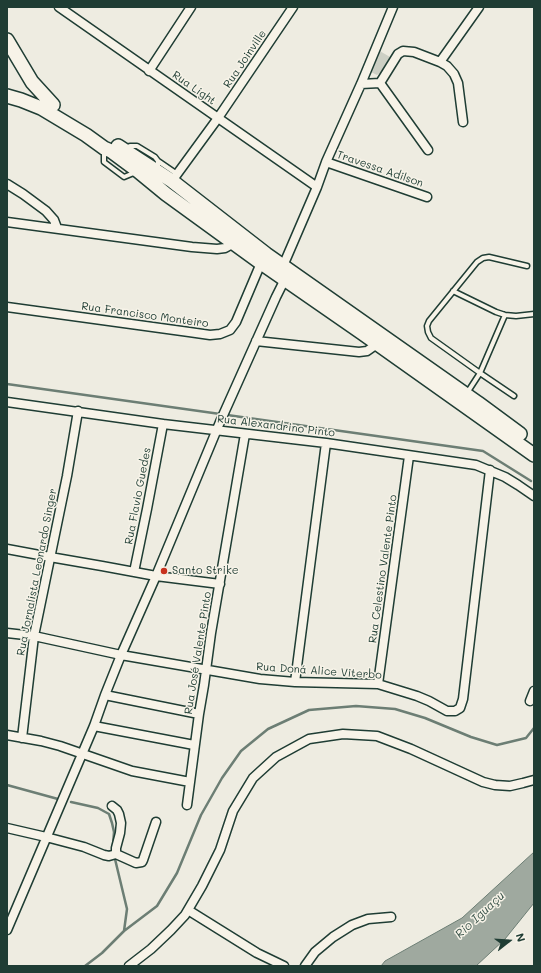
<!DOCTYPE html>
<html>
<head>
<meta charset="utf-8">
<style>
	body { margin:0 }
	#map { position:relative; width:541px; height:973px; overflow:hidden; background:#eeece1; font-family:Mali,sans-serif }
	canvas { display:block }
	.frame { position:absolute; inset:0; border:8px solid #1f3d34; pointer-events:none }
	.north { position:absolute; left:489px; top:921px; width:40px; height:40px; -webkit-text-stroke:3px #f7f3e8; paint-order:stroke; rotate:73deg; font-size:11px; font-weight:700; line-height:16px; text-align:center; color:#1f3d34 }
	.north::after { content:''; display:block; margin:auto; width:14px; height:18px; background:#1f3d34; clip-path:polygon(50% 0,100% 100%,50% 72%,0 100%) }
</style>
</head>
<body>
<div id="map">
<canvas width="541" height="973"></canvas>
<div class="frame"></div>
<div class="north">N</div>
</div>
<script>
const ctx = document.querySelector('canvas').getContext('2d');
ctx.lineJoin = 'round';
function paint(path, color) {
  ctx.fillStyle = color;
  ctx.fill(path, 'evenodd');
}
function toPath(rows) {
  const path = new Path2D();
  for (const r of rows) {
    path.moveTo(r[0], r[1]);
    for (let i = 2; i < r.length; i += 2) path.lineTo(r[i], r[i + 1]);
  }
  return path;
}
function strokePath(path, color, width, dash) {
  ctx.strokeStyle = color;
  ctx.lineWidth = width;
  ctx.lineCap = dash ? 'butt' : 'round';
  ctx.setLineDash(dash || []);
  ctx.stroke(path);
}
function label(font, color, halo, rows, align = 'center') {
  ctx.font = font + ' Mali,sans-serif';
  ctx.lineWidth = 3;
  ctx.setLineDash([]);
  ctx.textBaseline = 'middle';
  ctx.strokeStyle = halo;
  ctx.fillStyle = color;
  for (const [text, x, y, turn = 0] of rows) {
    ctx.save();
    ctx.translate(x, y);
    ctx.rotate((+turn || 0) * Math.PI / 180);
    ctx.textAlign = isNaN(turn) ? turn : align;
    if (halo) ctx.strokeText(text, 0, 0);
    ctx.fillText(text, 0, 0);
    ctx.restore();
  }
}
paint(toPath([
	[378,50,390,57,381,72,377,75,371,72,370,69]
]), '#cccfc4');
const water = toPath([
	[534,852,534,903,505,939,476,966,381,966,385,961,462,918,534,852]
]);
paint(water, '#9fa99f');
strokePath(water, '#6c7e74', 1);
strokePath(toPath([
	[7,384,483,451,531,481],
	[7,785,58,799],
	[71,802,98,808,109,814,112,823,114,832,113,845],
	[124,931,157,906,177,873,201,815,222,778,241,751,268,729,309,710,356,706,395,709,425,718,471,737,497,745,526,738,534,728],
	[85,966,102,953,124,931,127,909,115,859]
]), '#6c7e74', 2.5);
const service = toPath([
	[126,148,130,146,137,146,155,157,158,161,158,168],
	[104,150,104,162,124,177,136,172],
	[158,161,177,174],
	[453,291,496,312,505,315,516,316,534,314],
	[467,393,480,373,505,315],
	[514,396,480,373,431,338,428,332,427,326,429,321,477,262,483,258,489,257,527,266]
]);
const minor = toPath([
	[59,7,317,187],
	[440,62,479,7],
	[149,71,191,7],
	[380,83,398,54,403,51,414,52,440,62,447,66,454,74,458,83,463,122],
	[361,84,380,83,428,150],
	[326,162,427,197],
	[172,181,218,118,293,7],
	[7,184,23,194,46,211,54,220,57,228],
	[7,222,192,247,217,249,225,248,234,243],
	[283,266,317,187,326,162,361,84,393,7],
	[7,307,189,332,210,335,220,334,230,330,236,322,261,263],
	[256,341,359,352,367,351,377,344],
	[7,402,163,424,326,443,476,465,505,477,518,485,534,496],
	[7,549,50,557,102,566,156,576,220,584],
	[134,572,147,509,163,424],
	[7,633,34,636,121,655,260,679,295,682,378,684,417,696,429,701,447,711,455,711,460,708,463,699,490,470],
	[295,682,326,443],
	[378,684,409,456],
	[105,695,199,714],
	[530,701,534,691],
	[94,726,194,745],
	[7,735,41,741,60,746,132,771,190,782],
	[22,738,34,636,67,476,78,411],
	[187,805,199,714,204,685,211,633,245,434],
	[112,806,117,810,119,814,121,823,120,833,116,848,116,854],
	[7,828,46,837,84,847,104,855,109,856,116,854,136,863,142,862,143,860,156,822],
	[188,910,257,953,284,966],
	[7,930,94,726,105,695,121,655,156,576,220,422,276,297,285,279],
	[129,966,151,949,171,930,185,915,202,886,220,850,233,811,253,778,276,757,309,739,343,734,377,736,411,749,483,782,495,785,510,786,523,783,534,780],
	[305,966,315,952,333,937,352,925,368,919,391,917]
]);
const primary = toPath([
	[7,40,32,82,53,105],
	[7,96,21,100,41,108,86,135,104,148,111,151,138,171,166,194,261,263,362,333,534,455],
	[118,146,172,181,266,254,478,403,520,434]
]);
strokePath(service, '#1f3d34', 7);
strokePath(minor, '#1f3d34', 11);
strokePath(primary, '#1f3d34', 16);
strokePath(service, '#f7f3e8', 4);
strokePath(minor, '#f7f3e8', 8);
strokePath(primary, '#f7f3e8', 13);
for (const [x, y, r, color] of [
	[164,571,4,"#c8321e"]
]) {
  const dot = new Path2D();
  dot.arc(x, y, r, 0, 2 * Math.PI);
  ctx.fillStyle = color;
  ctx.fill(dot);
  strokePath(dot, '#f7f3e8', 1.5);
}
label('11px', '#1f3d34', '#f7f3e8', [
	["Rua Joinville",245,59,-56],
	["Rua Light",194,88,35],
	["Travessa Adilson",380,169,19],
	["Rua Francisco Monteiro",145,315,8],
	["Rua Alexandrino Pinto",276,426,7],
	["Rua Flavio Guedes",138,496,-79],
	["Rua Celestino Valente Pinto",383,569,-82],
	["Rua Jornalista Leonardo Singer",37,572,-79],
	["Rua José Valente Pinto",198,653,-81],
	["Rua Doná Alice Viterbo",319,671,4]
]);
label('11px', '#1f3d34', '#f7f3e8', [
	["Santo Strike",172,571]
], 'left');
label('italic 12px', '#3f584f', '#f7f3e8', [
	["Rio Iguaçu",480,915,-43]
]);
</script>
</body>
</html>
